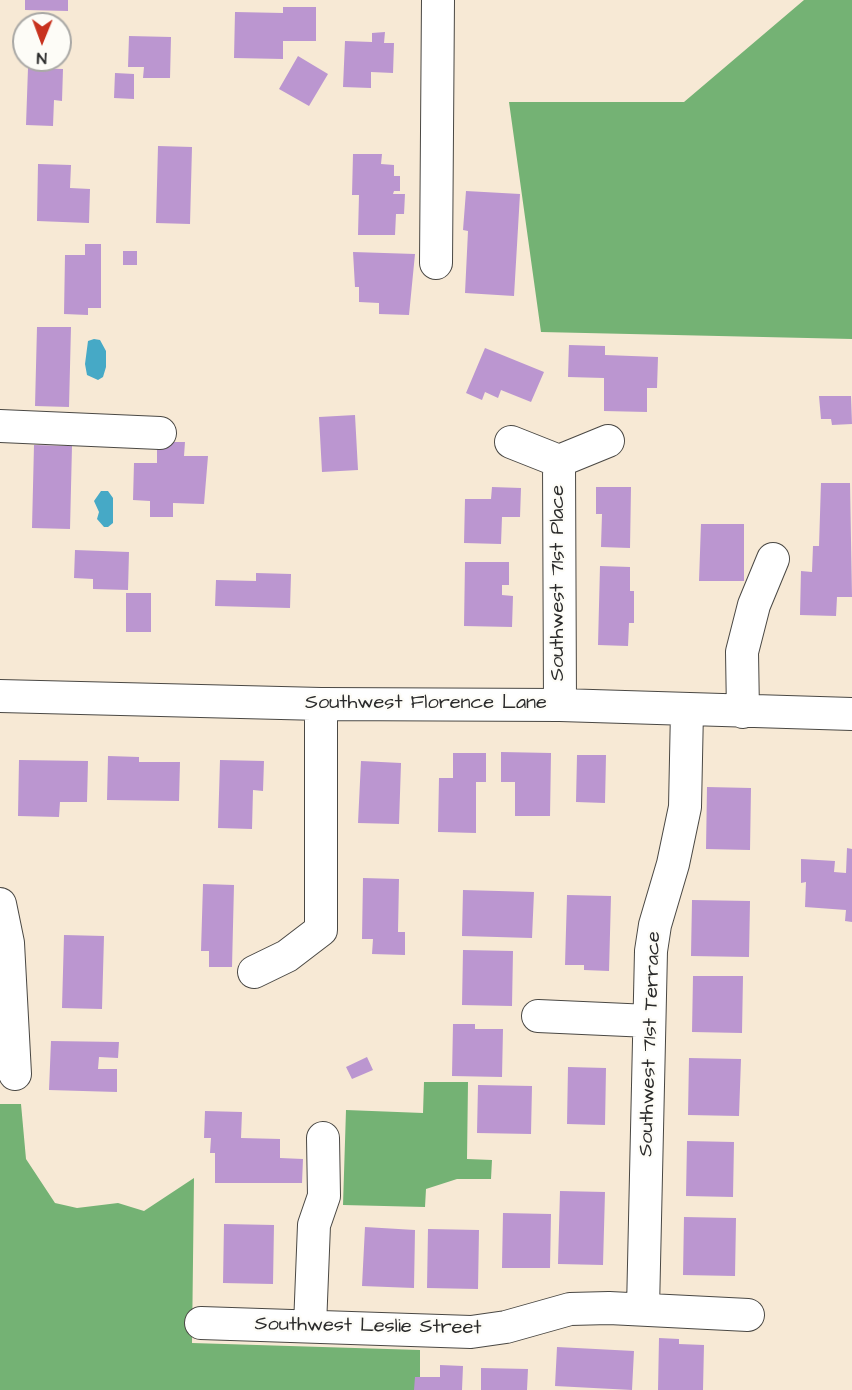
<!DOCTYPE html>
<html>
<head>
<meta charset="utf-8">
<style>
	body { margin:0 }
	#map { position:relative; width:852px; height:1390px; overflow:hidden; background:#f7e9d5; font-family:"Architects Daughter",sans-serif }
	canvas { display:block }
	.north { position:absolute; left:12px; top:12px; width:60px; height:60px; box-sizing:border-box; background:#fdfcf7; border:2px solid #a9a8a5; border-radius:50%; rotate:181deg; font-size:16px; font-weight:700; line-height:24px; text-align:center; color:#2b2b2b }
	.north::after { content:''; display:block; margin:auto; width:21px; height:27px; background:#c8321e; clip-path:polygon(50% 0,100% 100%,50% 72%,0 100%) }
</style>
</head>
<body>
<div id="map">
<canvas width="852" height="1390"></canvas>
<div class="north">N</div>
</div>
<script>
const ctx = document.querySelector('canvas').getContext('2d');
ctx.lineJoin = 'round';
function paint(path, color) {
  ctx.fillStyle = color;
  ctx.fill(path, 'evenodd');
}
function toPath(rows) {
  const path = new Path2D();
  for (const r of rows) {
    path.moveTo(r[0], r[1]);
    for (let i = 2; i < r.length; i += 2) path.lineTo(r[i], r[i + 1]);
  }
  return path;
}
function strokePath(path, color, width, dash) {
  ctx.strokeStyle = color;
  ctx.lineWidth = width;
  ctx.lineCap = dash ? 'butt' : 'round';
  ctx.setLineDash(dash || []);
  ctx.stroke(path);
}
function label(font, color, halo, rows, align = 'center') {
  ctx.font = font + ' "Architects Daughter",sans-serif';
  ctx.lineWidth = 4.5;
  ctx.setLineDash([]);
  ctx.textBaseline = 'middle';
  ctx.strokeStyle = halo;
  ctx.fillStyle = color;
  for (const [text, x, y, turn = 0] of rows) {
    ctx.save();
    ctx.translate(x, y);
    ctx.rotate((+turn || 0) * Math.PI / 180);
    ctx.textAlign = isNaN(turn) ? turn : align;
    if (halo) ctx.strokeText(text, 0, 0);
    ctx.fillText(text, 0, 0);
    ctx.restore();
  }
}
paint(toPath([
	[804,0,852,0,852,339,541,332,509,102,684,102],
	[424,1082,468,1082,467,1159,492,1160,491,1179,457,1179,426,1189,425,1207,343,1205,346,1110,423,1113],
	[0,1104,21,1104,26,1159,55,1203,77,1208,118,1203,144,1211,194,1178,192,1343,420,1350,420,1390,0,1390]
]), '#74b274');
paint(toPath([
	[94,339,100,340,106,351,106,367,103,377,98,380,87,375,85,364,88,341],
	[101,491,108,491,113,498,113,523,108,527,104,527,97,519,99,512,94,501]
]), '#46a9c6');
paint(toPath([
	[25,0,68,0,68,11,25,10],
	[283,7,316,7,316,41,283,41,283,59,234,58,235,12,283,13],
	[385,32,384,43,394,43,393,73,371,72,371,88,343,87,345,41,372,42,372,33],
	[129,36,171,37,170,78,143,78,144,67,128,67],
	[298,56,328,74,309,106,279,89],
	[28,68,63,69,62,101,54,100,53,126,26,125],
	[115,73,134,74,134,99,114,98],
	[158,146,192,147,190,224,156,223],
	[353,154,382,154,381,164,394,165,394,176,400,176,400,191,394,191,393,194,405,194,404,214,396,214,395,235,358,235,359,195,352,195],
	[38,164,71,165,70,188,90,189,89,223,37,221],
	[466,191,520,194,514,296,465,293,468,231,463,230],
	[85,244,101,244,101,308,88,308,88,315,64,314,65,255,85,255],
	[123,251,137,251,137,265,123,265],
	[353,252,415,254,409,315,379,314,379,303,359,302,359,287,355,287],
	[37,327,71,327,69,407,35,406],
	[569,345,605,346,605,355,658,357,657,388,647,388,647,412,604,411,604,378,568,377],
	[485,348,544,372,531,402,501,390,498,398,485,392,482,400,466,393],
	[819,396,851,396,852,424,832,425,831,419,821,419],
	[355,415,358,470,322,472,319,417],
	[157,442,185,442,184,456,208,456,204,504,173,503,173,517,150,517,150,501,133,500,134,463,157,463],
	[34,445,72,446,70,529,32,528],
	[821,483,850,483,852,597,837,597,836,616,800,615,801,571,812,572,813,546,819,546],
	[492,487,521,488,520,517,502,517,501,544,464,543,465,499,491,499],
	[596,487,631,487,630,548,601,547,602,514,596,514],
	[701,524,744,524,744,581,699,581],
	[75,550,129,552,128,590,93,589,93,579,74,578],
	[465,562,509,562,509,585,502,585,502,595,513,596,512,627,464,626],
	[600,566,630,567,630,591,634,591,634,623,629,623,628,646,598,645],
	[256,573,291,574,290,608,215,606,216,580,256,581],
	[126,593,151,593,151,632,126,632],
	[501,752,551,753,550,816,515,816,515,782,501,782],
	[453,753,486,753,486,782,476,782,476,833,438,832,439,778,453,778],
	[577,755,606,755,605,803,576,802],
	[108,756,139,757,139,762,180,762,179,801,107,800],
	[19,760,88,761,87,802,60,802,59,817,18,816],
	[220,760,264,761,263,791,253,790,252,829,218,828],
	[361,761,401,763,399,824,358,823],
	[707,787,751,788,750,850,706,849],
	[847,848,852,849,852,922,845,921,846,910,805,907,806,882,801,883,801,859,835,861,834,872,846,873],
	[363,878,399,879,398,932,405,932,405,955,372,954,373,939,362,939],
	[203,884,234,885,232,967,209,967,209,951,201,951],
	[463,890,534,892,532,938,462,936],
	[567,895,611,896,609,971,584,970,584,965,565,965],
	[692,900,750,901,749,957,691,956],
	[64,935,104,936,102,1009,62,1008],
	[463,950,513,951,512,1006,462,1005],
	[693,976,743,976,742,1033,692,1032],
	[453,1024,475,1024,475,1029,503,1029,502,1077,452,1076],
	[51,1041,119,1042,118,1058,99,1057,98,1069,117,1069,117,1092,49,1090],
	[367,1057,373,1070,352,1079,346,1067],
	[689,1058,741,1059,739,1116,688,1115],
	[568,1067,606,1068,605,1125,567,1124],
	[478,1085,532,1086,531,1134,477,1133],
	[205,1111,242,1112,241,1138,280,1139,280,1158,303,1159,302,1183,215,1183,215,1153,210,1153,211,1138,204,1138],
	[687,1141,734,1142,733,1197,686,1196],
	[560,1191,605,1192,603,1265,558,1264],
	[503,1213,551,1214,550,1268,502,1268],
	[684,1217,736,1218,735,1276,683,1275],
	[224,1224,274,1225,273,1284,223,1283],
	[365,1227,415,1230,414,1288,362,1286],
	[428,1229,479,1230,478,1289,427,1288],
	[659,1338,679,1339,679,1344,704,1345,703,1390,658,1390],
	[557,1347,634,1351,632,1390,555,1386],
	[440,1365,463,1366,462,1390,414,1390,415,1377,440,1377],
	[481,1368,528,1369,527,1390,481,1390]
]), '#bb96d0');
const minor = toPath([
	[436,263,438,0],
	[0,426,160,433],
	[511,442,559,461,608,441],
	[559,461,560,705],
	[0,696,321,704,560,705,852,714],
	[743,712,742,652,754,605,773,559],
	[0,904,8,943,15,1074],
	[254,972,287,956,321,930,321,704],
	[538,1016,649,1021],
	[643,1309,651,951,655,925,673,864,685,807,687,710],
	[201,1323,471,1332,506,1327,570,1309,609,1308,748,1315],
	[310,1326,314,1225,324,1196,323,1138]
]);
strokePath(minor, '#4a4844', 34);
strokePath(minor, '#fff', 32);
label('20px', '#2b2b2b', '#fdfcf7', [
	["Southwest 71st Place",559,583,-90],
	["Southwest Florence Lane",426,704],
	["Southwest 71st Terrace",651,1044,-88],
	["Southwest Leslie Street",368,1327,1]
]);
</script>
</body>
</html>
